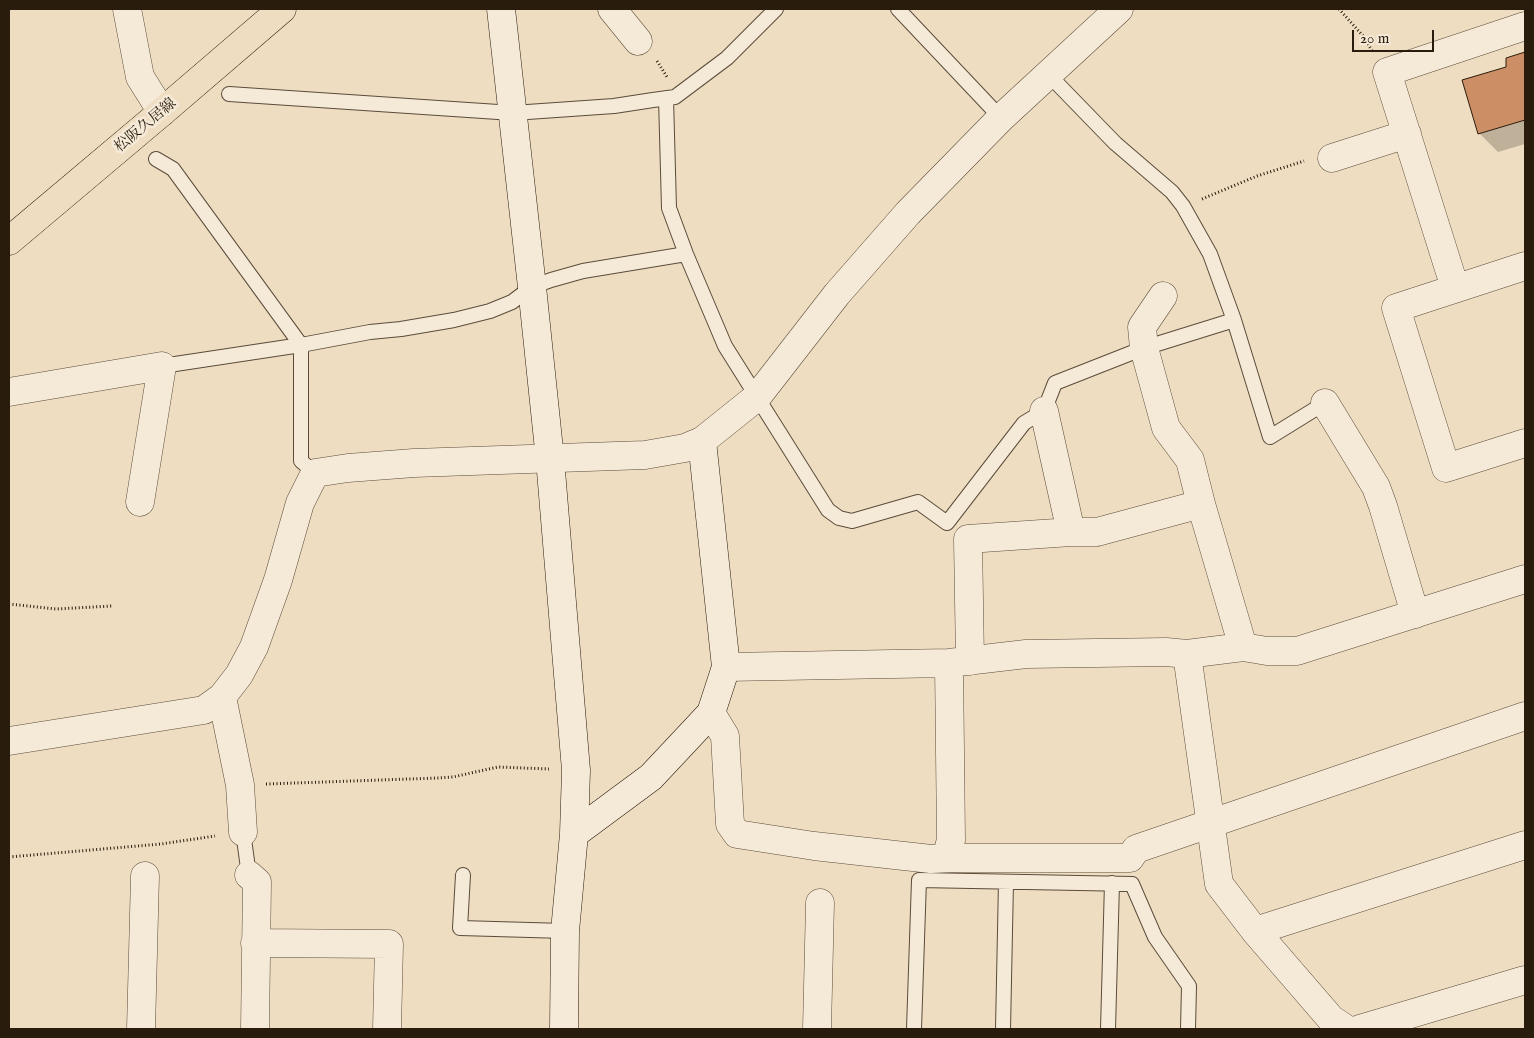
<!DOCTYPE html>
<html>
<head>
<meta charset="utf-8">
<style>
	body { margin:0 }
	#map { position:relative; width:1534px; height:1038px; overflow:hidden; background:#efddc1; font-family:"IM FELL English",serif }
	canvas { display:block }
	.frame { position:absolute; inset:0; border:10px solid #291c0d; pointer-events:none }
	.scale { position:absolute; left:1352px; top:30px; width:82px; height:22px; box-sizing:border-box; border:2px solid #291c0d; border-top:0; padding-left:6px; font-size:15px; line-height:18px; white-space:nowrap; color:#291c0d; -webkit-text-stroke:4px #f5e9d7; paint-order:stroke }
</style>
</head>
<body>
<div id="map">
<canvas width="1534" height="1038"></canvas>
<div class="frame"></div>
<div class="scale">20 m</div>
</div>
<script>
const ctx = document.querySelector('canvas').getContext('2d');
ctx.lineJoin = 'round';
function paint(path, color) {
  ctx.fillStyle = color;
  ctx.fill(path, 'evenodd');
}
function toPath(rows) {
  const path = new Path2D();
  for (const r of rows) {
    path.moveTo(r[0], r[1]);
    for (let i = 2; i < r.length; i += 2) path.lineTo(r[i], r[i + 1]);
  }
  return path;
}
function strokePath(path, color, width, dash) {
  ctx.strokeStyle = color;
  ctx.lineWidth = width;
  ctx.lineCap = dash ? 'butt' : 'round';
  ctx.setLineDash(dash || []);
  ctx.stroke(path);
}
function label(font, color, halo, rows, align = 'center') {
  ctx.font = font + ' "IM FELL English","Noto Serif JP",serif';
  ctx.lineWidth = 5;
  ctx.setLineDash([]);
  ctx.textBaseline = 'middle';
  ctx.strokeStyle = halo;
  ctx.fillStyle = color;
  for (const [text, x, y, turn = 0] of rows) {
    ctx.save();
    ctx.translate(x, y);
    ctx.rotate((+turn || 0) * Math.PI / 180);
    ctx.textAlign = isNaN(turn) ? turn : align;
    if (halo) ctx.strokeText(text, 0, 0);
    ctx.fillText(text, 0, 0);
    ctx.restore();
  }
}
paint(toPath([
	[1525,53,1525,144,1498,152,1479,133,1508,68,1507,59]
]), '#0003');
const building = toPath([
	[1525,52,1525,120,1478,134,1462,80,1506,67,1506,58,1525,52]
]);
paint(building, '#cc8e65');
strokePath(building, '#291c0d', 1);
const lane = toPath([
	[898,9,1001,118],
	[1048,74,1115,143,1172,192,1183,206,1210,254,1234,320,1270,437,1325,403],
	[229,94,513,113,614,106,653,100,675,97,727,58,776,9],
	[666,98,669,208,686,254,725,346,828,510,839,518,852,521,918,502,947,523,1024,423,1044,411,1055,383,1144,348,1234,320],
	[156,159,173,169,301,345,301,461,315,473],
	[162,366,301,345,370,332,401,329,454,320,490,311,512,302,532,287,551,280,583,271,686,254],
	[243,832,249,875],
	[463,875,460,928,565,931],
	[914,1029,919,880,1132,884,1155,937,1189,986,1188,1029],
	[1003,1029,1006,882],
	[1108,1029,1112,883]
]);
const street = toPath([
	[127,9,140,77,162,112],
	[612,9,638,41],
	[1332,158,1407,134],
	[1525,266,1396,308,1446,468,1525,443],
	[1455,288,1387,72,1525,26],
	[1163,296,1142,327,1144,348,1166,428,1190,460,1201,504],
	[9,392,162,366,140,502],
	[1325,403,1376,487,1383,506,1415,614],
	[1044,411,1071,532],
	[1187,654,1219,884,1255,931,1331,1019,1346,1029],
	[970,661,968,539,1071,532,1097,532,1201,504,1243,647],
	[726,667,949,663,1026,654,1166,652,1187,654,1243,647,1267,651,1297,651,1525,579],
	[222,697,240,785,243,832],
	[711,713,725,736,730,824,737,834,814,846,931,859,955,858,1130,858,1136,849,1525,716],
	[9,741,204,710,222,697,239,675,254,647,278,580,300,503,315,473,348,468,414,463,645,455,685,448,702,441,757,397,837,294,908,213,1001,118,1119,9],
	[946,858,951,840,949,663],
	[249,875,257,882,255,1029],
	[1255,931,1525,845],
	[255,943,389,944,387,1029],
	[141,1029,145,876],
	[817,1029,820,903],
	[1360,1029,1525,980]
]);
const secondary = toPath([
	[501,9,532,287,550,459,576,770,574,834,565,931,564,1029],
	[574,834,651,777,711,713,726,667,702,441]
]);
const primary = toPath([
	[9,241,162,112,282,9]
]);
strokePath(lane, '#5a4c3a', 16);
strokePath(street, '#5a4c3a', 29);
strokePath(secondary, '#291c0d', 29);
strokePath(primary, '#291c0d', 29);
strokePath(toPath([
	[1339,9,1364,37,1372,51],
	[657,61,667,77],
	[1202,199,1257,176,1304,161],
	[9,604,56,609,112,606],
	[266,784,438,778,453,777,498,767,549,769],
	[9,857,161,844,215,836]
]), '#291c0d', 3, [1, 2.5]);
strokePath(lane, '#f5e9d7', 14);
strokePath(street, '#f5e9d7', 28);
strokePath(secondary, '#f5e9d7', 28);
strokePath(primary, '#efddc1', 28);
label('15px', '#291c0d', '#f5e9d7', [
	["松阪久居線",146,126,-40]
]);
</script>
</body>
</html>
